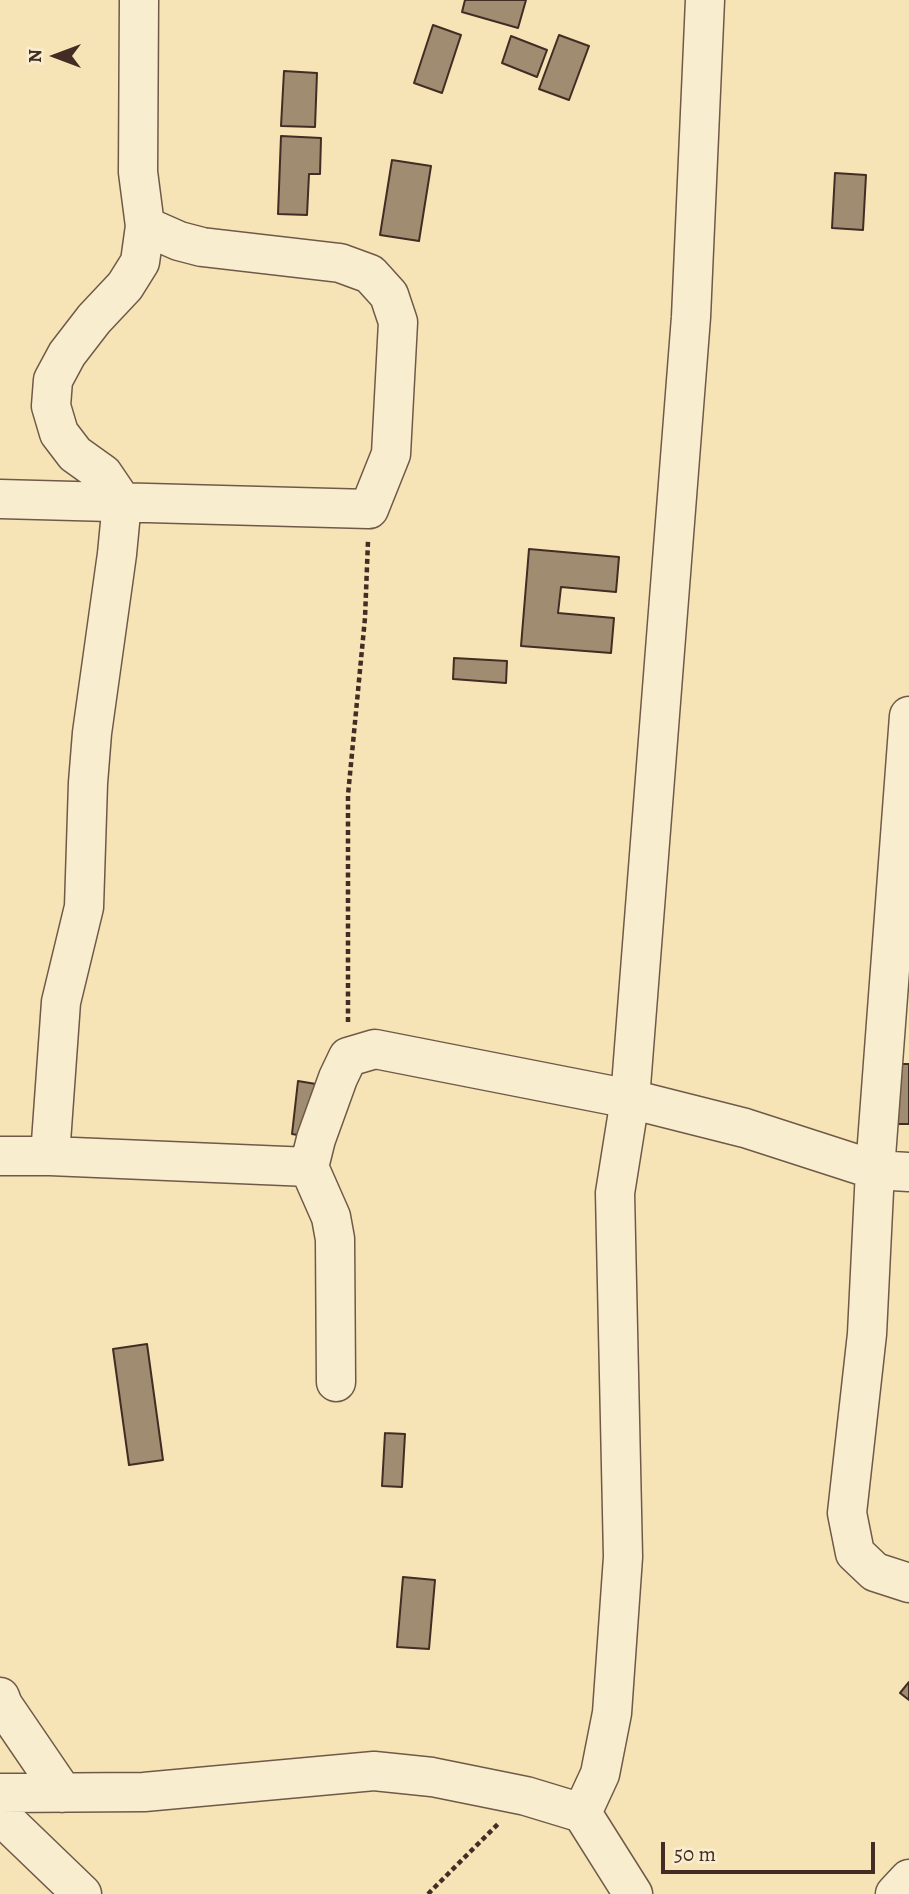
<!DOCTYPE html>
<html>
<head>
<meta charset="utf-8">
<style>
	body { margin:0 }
	#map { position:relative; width:909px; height:1894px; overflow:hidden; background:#f6e4b6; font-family:Alegreya,serif }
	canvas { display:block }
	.north { position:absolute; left:21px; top:21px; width:70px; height:70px; -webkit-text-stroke:5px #f9edd0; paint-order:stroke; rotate:270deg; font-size:19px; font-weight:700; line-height:28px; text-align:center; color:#422c24 }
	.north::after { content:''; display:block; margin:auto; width:24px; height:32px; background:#422c24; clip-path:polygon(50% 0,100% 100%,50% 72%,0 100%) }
	.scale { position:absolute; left:661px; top:1842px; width:214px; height:32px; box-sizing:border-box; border:4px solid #422c24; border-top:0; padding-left:9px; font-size:21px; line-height:24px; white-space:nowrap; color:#422c24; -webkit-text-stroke:5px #f9edd0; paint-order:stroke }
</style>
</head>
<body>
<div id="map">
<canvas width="909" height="1894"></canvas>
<div class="north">N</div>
<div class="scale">50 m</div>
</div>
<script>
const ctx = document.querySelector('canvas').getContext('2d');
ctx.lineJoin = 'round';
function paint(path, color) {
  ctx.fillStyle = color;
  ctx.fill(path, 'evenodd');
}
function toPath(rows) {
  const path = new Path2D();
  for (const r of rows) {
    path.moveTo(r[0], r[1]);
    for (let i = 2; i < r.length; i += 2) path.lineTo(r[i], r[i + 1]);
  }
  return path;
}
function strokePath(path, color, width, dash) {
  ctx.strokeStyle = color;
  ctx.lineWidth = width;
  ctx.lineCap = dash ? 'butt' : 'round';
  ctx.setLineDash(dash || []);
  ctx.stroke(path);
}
const building = toPath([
	[465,0,526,0,518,28,462,12,465,0],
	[433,25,461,35,442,93,414,83,433,25],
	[559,35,589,46,569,100,539,89,559,35],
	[511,36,547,50,537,77,502,63,511,36],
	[284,71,317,73,315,127,281,126,284,71],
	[281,136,321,138,320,174,309,174,307,215,278,214,281,136],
	[392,160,431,166,419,241,380,235,392,160],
	[835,173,866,175,863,230,832,228,835,173],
	[529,549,619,557,616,592,561,587,558,613,614,618,611,653,521,646,529,549],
	[454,658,507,661,506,683,453,679,454,658],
	[900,1064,909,1064,909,1124,897,1124,900,1064],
	[298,1081,316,1084,309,1137,292,1134,298,1081],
	[147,1344,163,1460,129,1465,113,1349,147,1344],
	[385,1433,405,1434,402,1487,382,1486,385,1433],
	[403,1577,435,1580,429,1649,397,1647,403,1577],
	[909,1682,909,1700,900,1693,909,1682]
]);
paint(building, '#a08c70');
strokePath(building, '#422c24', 2);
const minor = toPath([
	[0,499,369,509,391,454,398,322,389,295,370,274,340,263,202,247,179,241,145,226,138,172,139,0],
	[909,716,875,1170,867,1334,847,1513,855,1553,875,1572,909,1583],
	[0,1156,50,1156,309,1167],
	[50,1156,61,1002,84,907,88,783,92,733,117,554,122,502,103,474,75,454,59,433,51,406,53,380,67,354,94,319,125,286,140,262,145,226],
	[336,1382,335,1239,331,1217,309,1167,316,1139,338,1078,348,1057,375,1049,630,1099,745,1128,875,1170,909,1172],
	[0,1697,3,1705,63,1793],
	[0,1793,144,1792,374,1771,432,1777,526,1796,582,1813,633,1894],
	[582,1813,600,1774,612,1713,623,1557,615,1193,630,1099,691,317,705,0],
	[0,1815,82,1894],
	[895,1894,909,1879]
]);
strokePath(minor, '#6f5a48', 41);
strokePath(toPath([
	[348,1022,348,795,365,618,368,541],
	[428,1894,499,1823]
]), '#422c24', 4.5, [5, 3.5]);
strokePath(minor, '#f9edd0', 38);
</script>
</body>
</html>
